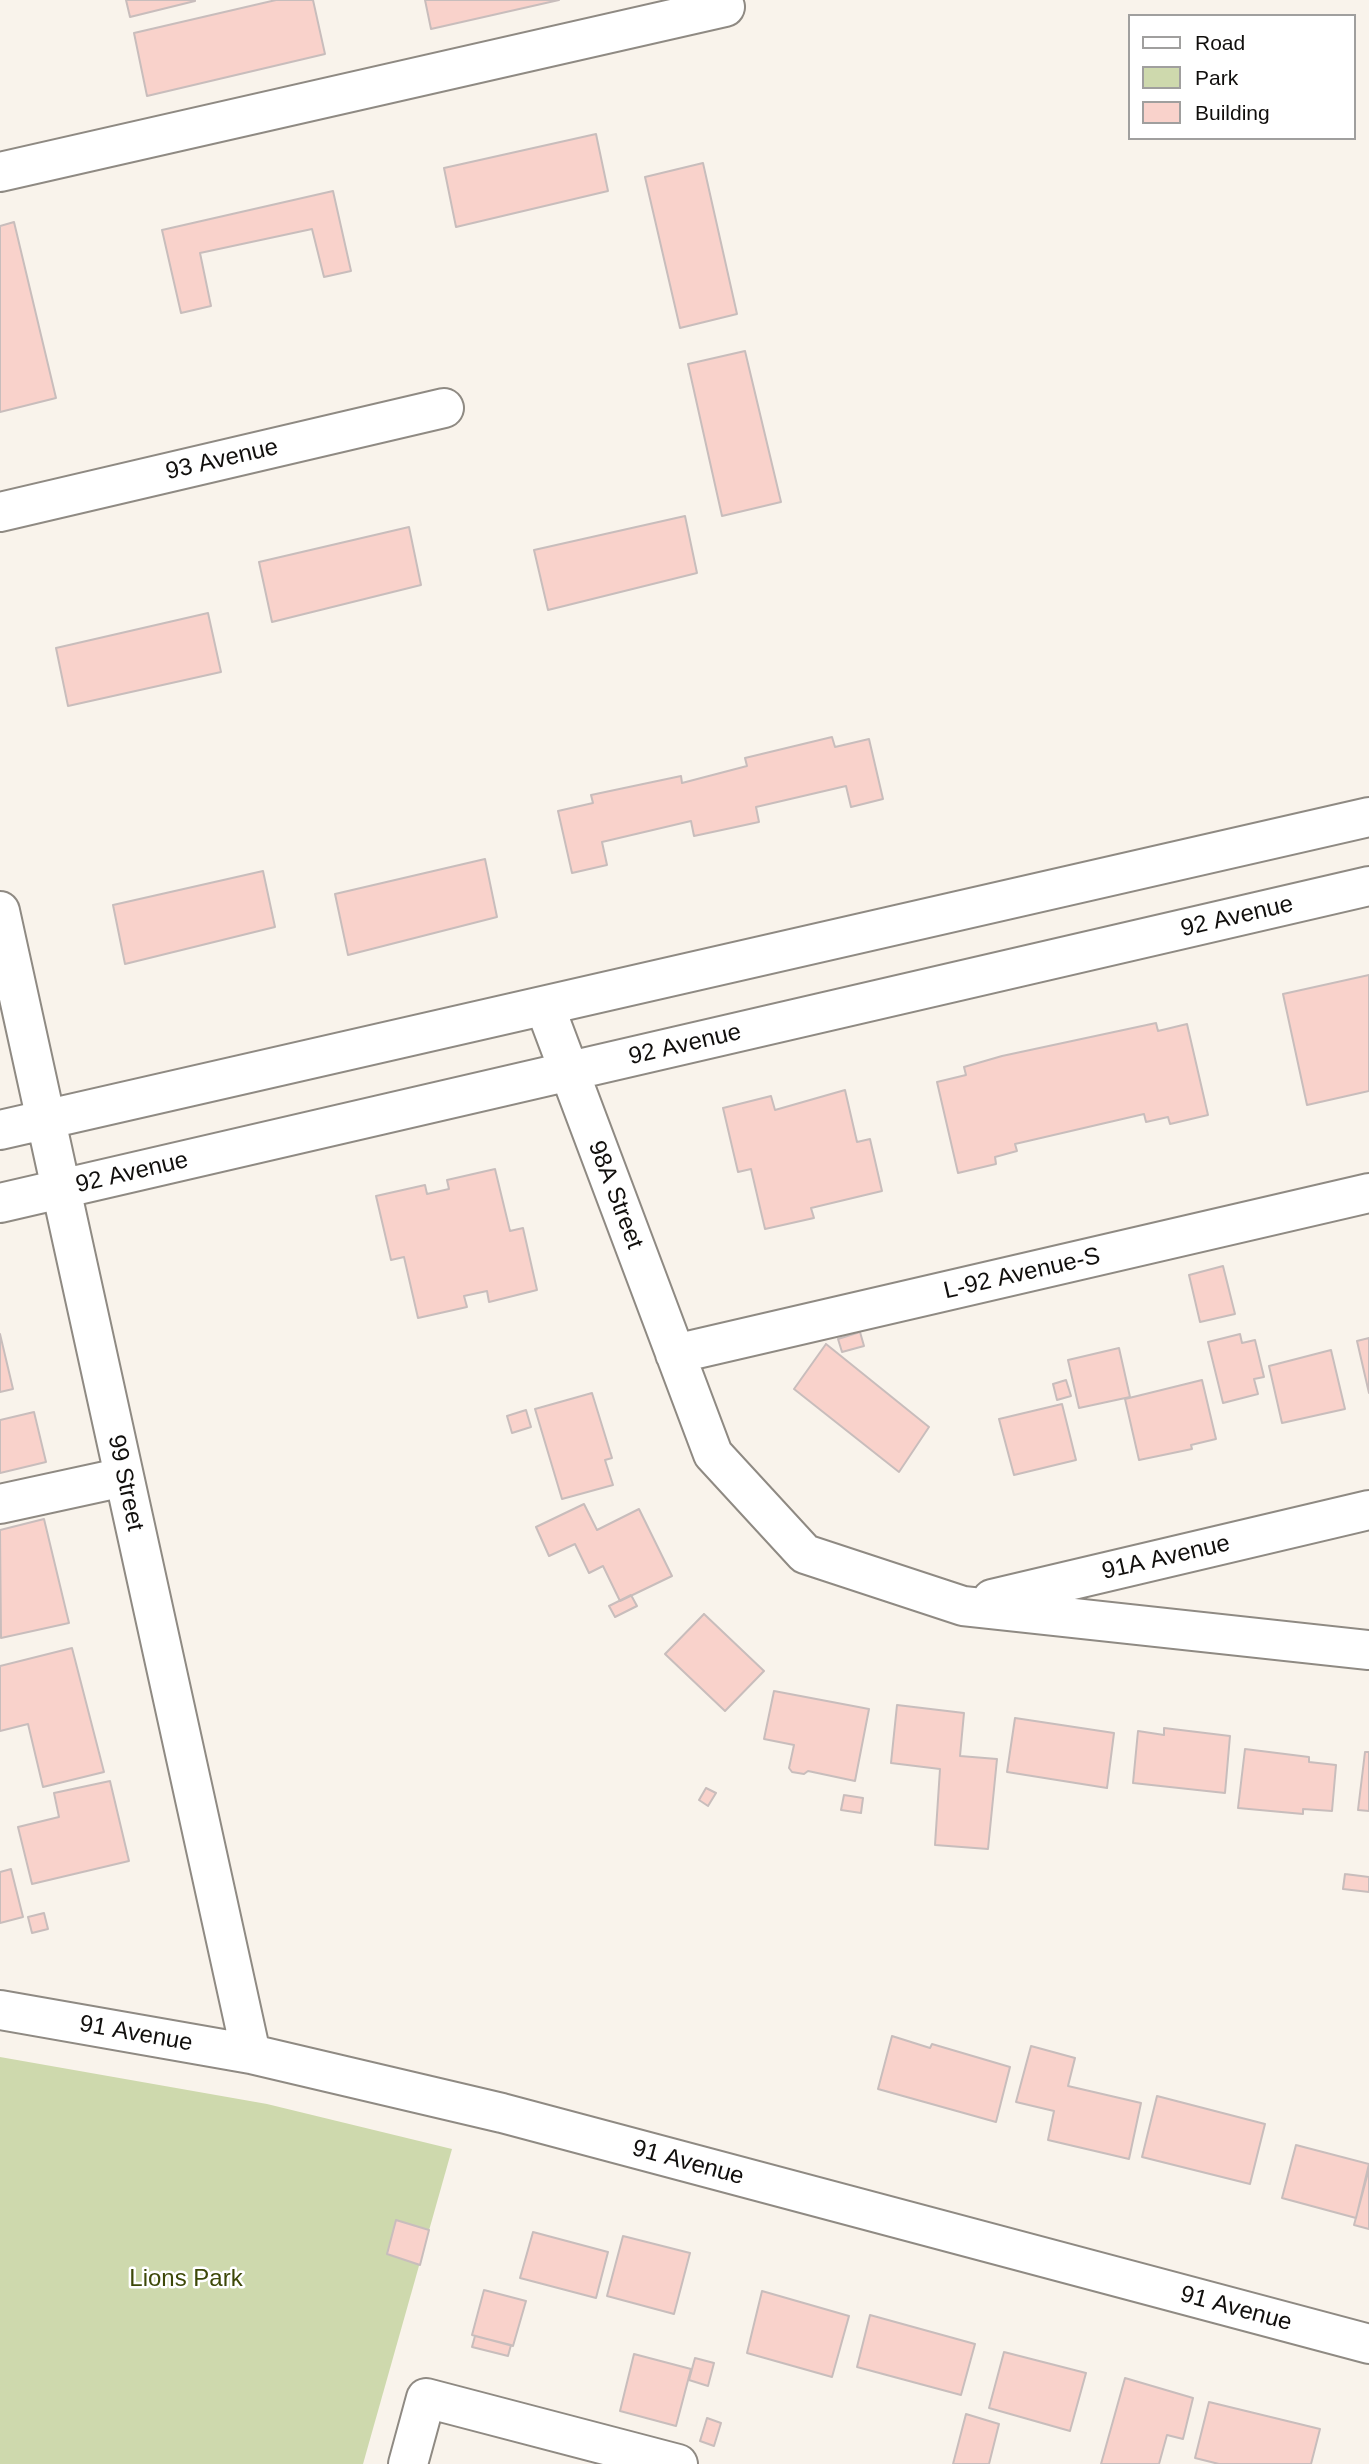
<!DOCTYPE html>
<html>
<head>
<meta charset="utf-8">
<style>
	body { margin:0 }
	#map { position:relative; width:1369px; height:2464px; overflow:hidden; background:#f9f3eb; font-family:Arial,sans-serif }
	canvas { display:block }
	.legend { position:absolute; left:1128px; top:14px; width:228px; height:126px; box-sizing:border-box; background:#fff; border:2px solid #a09f9e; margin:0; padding:9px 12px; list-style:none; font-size:21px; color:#110f0d }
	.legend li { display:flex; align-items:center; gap:14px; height:35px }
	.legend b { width:35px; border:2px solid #a09f9e }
</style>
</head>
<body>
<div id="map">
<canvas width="1369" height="2464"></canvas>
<ul class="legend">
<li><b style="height:9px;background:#fff"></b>Road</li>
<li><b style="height:19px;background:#ced9ad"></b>Park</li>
<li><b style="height:19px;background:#f9d2cb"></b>Building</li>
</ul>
</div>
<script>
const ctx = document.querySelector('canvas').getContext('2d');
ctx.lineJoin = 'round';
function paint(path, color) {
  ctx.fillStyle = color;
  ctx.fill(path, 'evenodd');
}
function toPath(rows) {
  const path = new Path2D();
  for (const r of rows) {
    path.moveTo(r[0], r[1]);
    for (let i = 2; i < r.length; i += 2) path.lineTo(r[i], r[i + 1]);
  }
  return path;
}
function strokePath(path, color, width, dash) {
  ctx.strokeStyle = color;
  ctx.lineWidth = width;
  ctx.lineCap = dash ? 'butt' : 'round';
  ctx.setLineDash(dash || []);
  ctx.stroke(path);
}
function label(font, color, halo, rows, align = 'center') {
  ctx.font = font + ' Arial,sans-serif';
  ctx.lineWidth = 5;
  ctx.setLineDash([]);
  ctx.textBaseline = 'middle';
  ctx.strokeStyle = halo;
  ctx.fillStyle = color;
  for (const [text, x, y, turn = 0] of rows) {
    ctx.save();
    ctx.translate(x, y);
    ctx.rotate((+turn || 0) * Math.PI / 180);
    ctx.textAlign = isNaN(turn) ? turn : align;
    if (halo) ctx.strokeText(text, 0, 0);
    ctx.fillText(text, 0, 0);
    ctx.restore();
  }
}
paint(toPath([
	[0,2057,267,2104,452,2149,363,2464,0,2464]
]), '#ced9ad');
const building = toPath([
	[126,0,195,0,195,1,130,17,126,0],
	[276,0,313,0,325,54,147,96,134,33,276,0],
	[425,0,559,0,431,29,425,0],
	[596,134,608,191,456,227,444,168,596,134],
	[703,163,737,314,680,328,645,177,703,163],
	[333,191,351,271,324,277,312,229,200,253,211,306,181,313,162,230,333,191],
	[14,222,56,398,0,412,0,226,14,222],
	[745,351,781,502,722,516,688,364,745,351],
	[685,516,697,573,548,610,534,550,685,516],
	[409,527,421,585,272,622,259,562,409,527],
	[208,613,221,672,68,706,56,648,208,613],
	[832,737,835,747,869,739,883,799,851,807,846,786,756,807,759,822,694,836,691,821,602,842,607,865,572,873,558,811,593,803,591,795,681,776,682,783,747,766,745,758,832,737],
	[485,859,497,917,348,955,335,894,485,859],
	[263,871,275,927,125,964,113,905,263,871],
	[1369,975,1369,1091,1307,1105,1283,994,1369,975],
	[1156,1023,1158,1031,1187,1024,1208,1115,1170,1124,1168,1117,1146,1122,1144,1114,1015,1144,1017,1151,995,1157,996,1164,958,1173,937,1082,966,1075,964,1067,1002,1056,1156,1023],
	[845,1090,857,1142,870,1139,882,1191,811,1208,814,1218,765,1229,751,1169,738,1172,723,1108,771,1096,775,1110,845,1090],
	[495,1169,510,1231,523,1228,537,1290,489,1302,487,1291,464,1296,467,1307,418,1318,404,1257,391,1260,376,1196,425,1185,427,1194,449,1189,447,1180,495,1169],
	[1223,1266,1235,1314,1200,1322,1189,1275,1223,1266],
	[860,1332,864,1346,842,1352,838,1339,860,1332],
	[0,1334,13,1389,0,1392,0,1334],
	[1240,1334,1242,1343,1255,1340,1264,1377,1254,1379,1258,1394,1223,1403,1208,1342,1240,1334],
	[1369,1338,1369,1393,1357,1341,1369,1338],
	[826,1344,929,1427,899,1472,794,1389,826,1344],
	[1119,1348,1130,1397,1079,1408,1068,1360,1119,1348],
	[1331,1350,1345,1409,1282,1423,1269,1366,1331,1350],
	[1066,1380,1071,1396,1057,1400,1053,1384,1066,1380],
	[1202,1380,1216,1439,1191,1445,1192,1449,1139,1460,1125,1399,1202,1380],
	[592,1393,612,1458,605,1460,613,1485,562,1499,535,1409,592,1393],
	[1062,1404,1076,1460,1014,1475,999,1419,1062,1404],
	[526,1410,531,1427,512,1433,507,1416,526,1410],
	[34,1412,46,1462,0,1473,0,1420,34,1412],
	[584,1504,597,1530,639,1509,672,1576,620,1601,603,1566,589,1573,575,1544,549,1556,536,1527,584,1504],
	[44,1519,69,1623,1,1638,0,1530,44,1519],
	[631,1595,637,1606,615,1617,609,1606,631,1595],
	[704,1614,764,1671,725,1711,665,1654,704,1614],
	[72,1648,104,1772,43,1787,28,1724,0,1731,0,1666,72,1648],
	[774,1691,869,1709,855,1781,808,1771,804,1774,792,1772,789,1768,794,1745,764,1739,774,1691],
	[897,1705,964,1713,960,1756,997,1759,988,1849,935,1845,940,1769,891,1763,897,1705],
	[1015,1718,1114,1733,1107,1788,1007,1772,1015,1718],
	[1164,1728,1230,1736,1225,1793,1133,1783,1138,1731,1164,1735,1164,1728],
	[1245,1749,1309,1757,1309,1762,1336,1765,1332,1811,1303,1809,1303,1814,1238,1808,1245,1749],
	[1365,1752,1369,1752,1369,1811,1358,1810,1365,1752],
	[110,1781,129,1861,32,1884,18,1827,59,1817,54,1793,110,1781],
	[706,1788,716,1793,708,1806,699,1800,706,1788],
	[844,1795,863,1798,861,1813,841,1810,844,1795],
	[11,1869,23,1917,0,1923,0,1872,11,1869],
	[1345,1874,1369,1877,1369,1892,1343,1889,1345,1874],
	[44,1913,48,1929,32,1933,28,1917,44,1913],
	[892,2036,930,2048,932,2044,1010,2067,996,2122,878,2089,892,2036],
	[1031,2046,1075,2058,1068,2086,1141,2103,1129,2159,1048,2140,1054,2111,1016,2102,1031,2046],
	[1157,2096,1265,2124,1250,2184,1142,2157,1157,2096],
	[1296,2145,1369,2164,1356,2218,1282,2198,1296,2145],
	[1369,2169,1369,2229,1354,2225,1369,2169],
	[396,2220,429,2230,420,2265,387,2254,396,2220],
	[533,2232,608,2252,596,2298,520,2278,533,2232],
	[623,2236,690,2253,674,2314,607,2296,623,2236],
	[484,2290,526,2301,513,2346,472,2335,484,2290],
	[762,2291,849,2316,832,2377,747,2353,762,2291],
	[870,2315,975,2344,961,2395,857,2367,870,2315],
	[475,2336,511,2345,508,2356,472,2347,475,2336],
	[1004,2352,1086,2373,1070,2431,989,2408,1004,2352],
	[634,2354,691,2369,676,2426,620,2411,634,2354],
	[695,2358,714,2363,708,2386,689,2380,695,2358],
	[1125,2378,1193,2398,1183,2439,1167,2435,1159,2464,1101,2464,1125,2378],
	[1209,2402,1320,2429,1311,2464,1219,2464,1195,2458,1209,2402],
	[966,2414,999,2424,989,2464,953,2464,966,2414],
	[707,2418,721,2423,714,2446,700,2441,707,2418]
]);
paint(building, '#f9d2cb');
strokePath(building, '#c8bdbc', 2);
const minor = toPath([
	[0,172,725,7],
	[0,512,444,408],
	[0,911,251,2054],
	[545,1007,713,1454,805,1554,963,1606,1369,1650],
	[0,1130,1369,817],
	[0,1203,1369,886],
	[675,1354,1369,1193],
	[0,1504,124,1477],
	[992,1599,1369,1510],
	[0,2010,251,2054,502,2113,1369,2344],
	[408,2464,426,2398,678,2464]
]);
strokePath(minor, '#8f8a83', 42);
strokePath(minor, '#fff', 38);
label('24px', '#110f0d', '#fff', [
	["93 Avenue",222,460,-13],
	["92 Avenue",1237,917,-13],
	["92 Avenue",685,1045,-13],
	["92 Avenue",132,1173,-13],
	["98A Street",615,1195,69],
	["L-92 Avenue-S",1022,1274,-13],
	["99 Street",125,1483,78],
	["91A Avenue",1166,1558,-13],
	["91 Avenue",136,2034,10],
	["91 Avenue",688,2163,15],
	["91 Avenue",1236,2309,15]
]);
label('24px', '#3d4808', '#fff', [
	["Lions Park",186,2279]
]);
</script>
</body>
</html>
